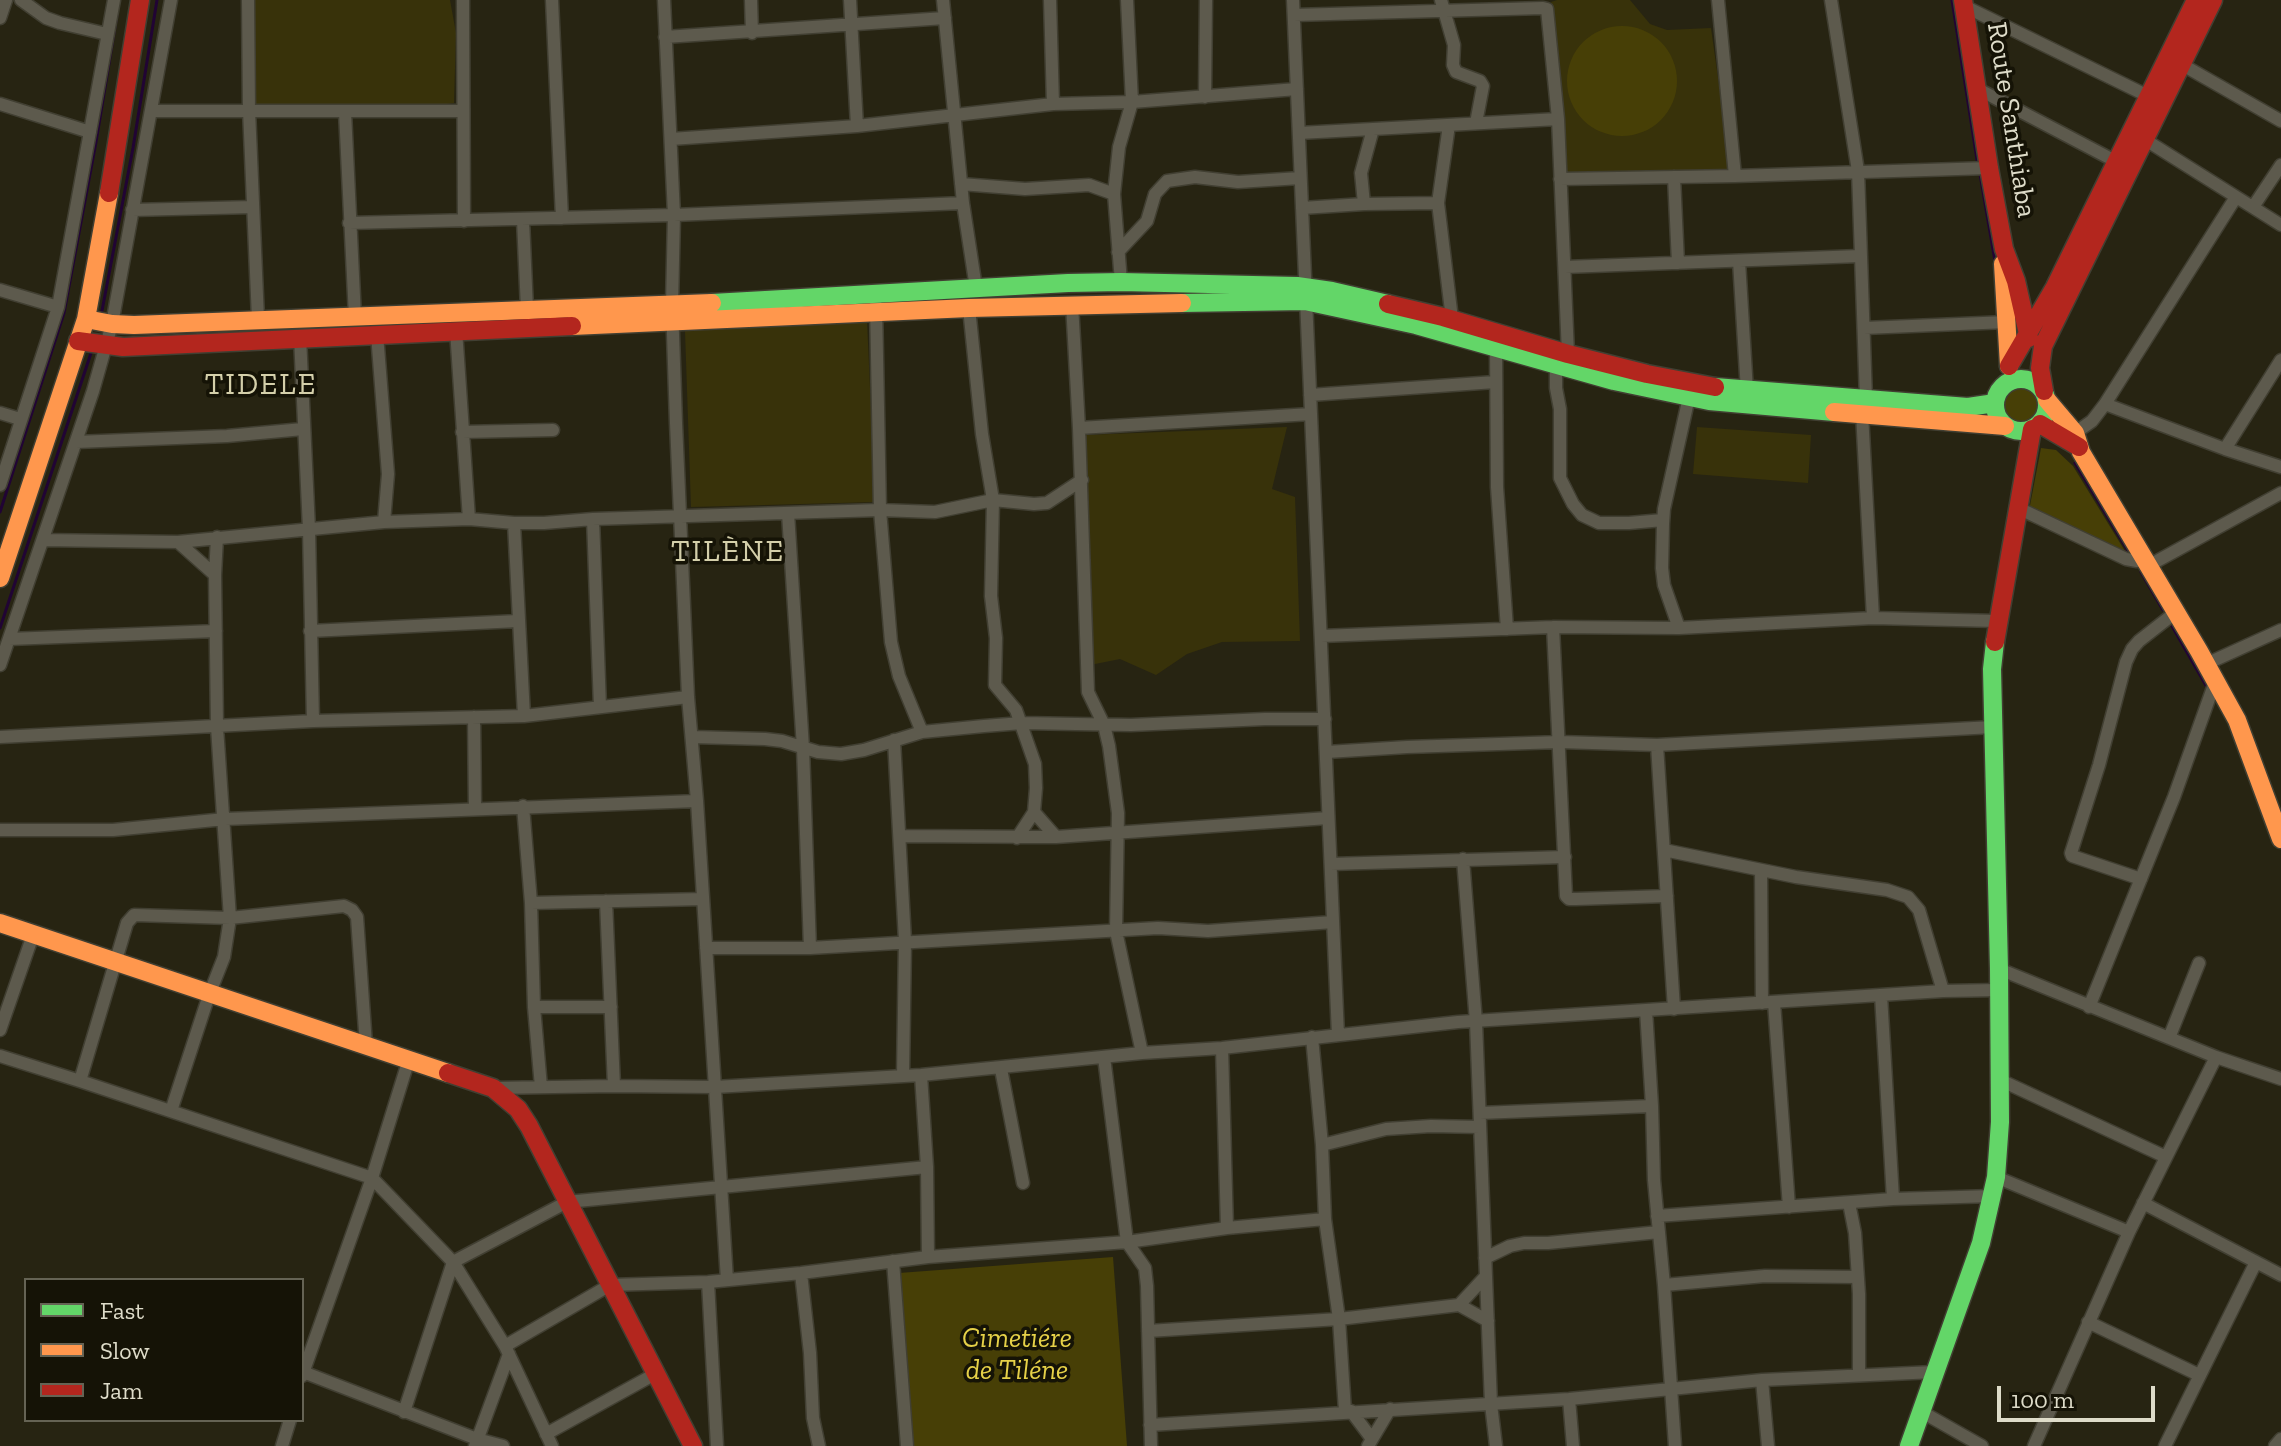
<!DOCTYPE html>
<html>
<head>
<meta charset="utf-8">
<style>
	body { margin:0 }
	#map { position:relative; width:2281px; height:1446px; overflow:hidden; background:#272412; font-family:"Zilla Slab",serif }
	canvas { display:block }
	.legend { position:absolute; left:24px; top:1278px; width:280px; height:144px; box-sizing:border-box; background:#151306; border:2px solid #656354; margin:0; padding:10px 14px; list-style:none; font-size:24px; color:#dedcc9 }
	.legend li { display:flex; align-items:center; gap:16px; height:40px }
	.legend b { width:40px; border:2px solid #656354 }
	.scale { position:absolute; left:1997px; top:1386px; width:158px; height:36px; box-sizing:border-box; border:4px solid #dedcc9; border-top:0; padding-left:10px; font-size:24px; line-height:28px; white-space:nowrap; color:#dedcc9; -webkit-text-stroke:6px #151306; paint-order:stroke }
</style>
</head>
<body>
<div id="map">
<canvas width="2281" height="1446"></canvas>
<ul class="legend">
<li><b style="height:10px;background:#63d668"></b>Fast</li>
<li><b style="height:10px;background:#ff974d"></b>Slow</li>
<li><b style="height:10px;background:#b3261e"></b>Jam</li>
</ul>
<div class="scale">100 m</div>
</div>
<script>
const ctx = document.querySelector('canvas').getContext('2d');
ctx.lineJoin = 'round';
function paint(path, color) {
  ctx.fillStyle = color;
  ctx.fill(path, 'evenodd');
}
function toPath(rows) {
  const path = new Path2D();
  for (const r of rows) {
    if (r.length === 3) {
      path.moveTo(r[0] + r[2], r[1]);
      path.arc(r[0], r[1], r[2], 0, 2 * Math.PI);
      continue;
    }
    path.moveTo(r[0], r[1]);
    for (let i = 2; i < r.length; i += 2) path.lineTo(r[i], r[i + 1]);
  }
  return path;
}
function strokePath(path, color, width, dash) {
  ctx.strokeStyle = color;
  ctx.lineWidth = width;
  ctx.lineCap = dash ? 'butt' : 'round';
  ctx.setLineDash(dash || []);
  ctx.stroke(path);
}
function label(font, color, halo, rows, align = 'center') {
  ctx.font = font + ' "Zilla Slab",serif';
  ctx.lineWidth = 7;
  ctx.setLineDash([]);
  ctx.textBaseline = 'middle';
  ctx.strokeStyle = halo;
  ctx.fillStyle = color;
  for (const [text, x, y, turn = 0] of rows) {
    ctx.save();
    ctx.translate(x, y);
    ctx.rotate((+turn || 0) * Math.PI / 180);
    ctx.textAlign = isNaN(turn) ? turn : align;
    if (halo) ctx.strokeText(text, 0, 0);
    ctx.fillText(text, 0, 0);
    ctx.restore();
  }
}
paint(toPath([
	[253,0,450,0,456,33,454,103,410,110,255,108],
	[1557,0,1630,0,1650,24,1667,30,1711,28,1731,170,1566,173,1551,2],
	[867,320,875,502,691,507,685,331,687,328],
	[1287,427,1272,489,1295,497,1300,641,1222,642,1187,654,1156,675,1120,659,1090,665,1089,617,1092,615,1092,596,1085,435],
	[1697,427,1811,435,1808,483,1693,474]
]), '#38320a');
paint(toPath([
	[1622,81,55],
	[2020,406,18],
	[2041,448,2056,450,2073,466,2128,556,2027,521],
	[1113,1257,1127,1446,912,1446,899,1273]
]), '#473f06');
strokePath(toPath([
	[1952,0,1978,166],
	[1980,174,1995,261],
	[101,316,133,148,157,0],
	[240,332,484,321],
	[2075,463,2130,554],
	[0,512,64,313,96,142,117,15],
	[2141,572,2163,610],
	[2172,626,2208,689],
	[0,628,92,350]
]), '#210434', 3);
const street = toPath([
	[21,0,46,18,60,23,107,34],
	[248,0,249,110,258,319],
	[463,0,464,221],
	[552,0,562,218],
	[664,0,674,215,672,305,676,423,688,697,697,801,727,1280],
	[751,0,752,33],
	[850,0,857,126],
	[943,0,963,203,976,288],
	[1050,0,1053,104],
	[1293,0,1338,1035],
	[1441,0,1454,45,1453,65,1456,72,1480,81,1483,86,1476,123],
	[1718,0,1735,176],
	[1831,0,1858,171,1866,399],
	[1964,6,2150,97],
	[1294,15,1543,8,1547,9,1558,119,1568,354],
	[0,18,6,0],
	[665,37,945,18],
	[2181,64,2281,121],
	[1976,88,2117,162],
	[1205,97,1206,0],
	[0,104,90,132],
	[152,111,463,111],
	[345,112,355,317],
	[1449,125,1438,203,1452,319],
	[1299,133,1558,119],
	[671,139,857,126,1053,104,1132,102,1297,89],
	[2144,139,2281,225],
	[1674,177,1678,263],
	[1560,179,1735,176,1989,168],
	[961,184,1025,189,1089,185,1114,194],
	[1364,204,1361,173,1373,129],
	[2253,207,2281,165],
	[1302,208,1364,204,1438,203],
	[132,210,253,207],
	[523,220,527,309],
	[349,223,674,215,963,203],
	[1118,252,1147,221,1155,194,1167,181,1195,177,1238,182,1300,178],
	[1739,261,1747,391],
	[1565,267,1860,256],
	[1121,282,1114,194,1119,147,1132,102,1127,0],
	[0,290,58,307],
	[1072,304,1079,428,1088,692,1104,725,1109,746,1118,813,1116,931,1142,1053],
	[876,305,880,510,891,642,899,676,922,732],
	[969,308,982,434,993,500,991,596,996,638,995,685,1016,710,1035,764,1036,788,1034,812,1017,838],
	[1864,328,2007,322],
	[456,330,469,519],
	[377,334,388,474,384,522],
	[300,337,309,529,313,721],
	[1496,348,1497,487,1507,629],
	[1556,365,1556,388,1560,409,1560,478,1573,504,1582,515,1599,523,1629,523,1663,520],
	[1310,395,1495,382],
	[2105,404,2225,449,2281,467],
	[0,413,20,419],
	[1862,413,1873,618],
	[1079,428,1311,414],
	[462,432,553,430],
	[2075,433,2092,421,2105,404,2236,197],
	[76,442,227,436,303,429],
	[2225,449,2281,360],
	[0,485,58,307,114,0],
	[2018,508,2126,559,2137,561,2143,558],
	[788,513,803,748,810,948],
	[593,519,600,707],
	[514,523,524,716],
	[43,540,178,542,384,522,469,519,514,523,544,523,593,519,880,510,935,512,993,500,1034,504,1047,503,1082,480],
	[178,542,215,575],
	[2148,566,2281,493],
	[1553,627,1566,896,1569,899,1576,899,1667,896],
	[1679,628,1664,585,1662,568,1663,524,1664,509,1689,397],
	[310,631,518,621],
	[1321,636,1553,627,1679,628,1873,618,1998,621],
	[9,639,216,631],
	[2206,664,2281,630],
	[0,665,93,391,112,324,171,0],
	[474,717,475,808],
	[0,737,313,721,524,716,688,697],
	[693,737,765,739,782,741,818,752,841,754,864,750,922,732,984,726,1022,723,1131,725,1265,719,1325,719],
	[894,740,905,941,903,1076],
	[1657,745,1674,1009],
	[1327,752,1407,747,1560,742,1657,745,1993,727],
	[523,806,531,903,534,1007,541,1087],
	[1034,812,1056,837],
	[0,830,113,830,225,819,697,801],
	[900,836,1056,837,1328,818],
	[1664,850,1796,877,1887,890,1908,897,1919,910,1943,991],
	[1463,859,1476,1022,1491,1404,1496,1446],
	[1331,864,1565,857],
	[1761,870,1762,1003],
	[2141,879,2072,856,2071,853,2099,765,2126,662,2132,649,2139,641,2176,612],
	[606,901,614,1086],
	[531,903,703,899],
	[706,948,810,948,1158,928,1208,931,1333,922],
	[1999,969,2216,1057,2281,1079],
	[1881,995,1893,1199],
	[1774,1002,1789,1207],
	[534,1007,611,1007],
	[2089,1007,2174,797,2215,682],
	[1646,1010,1652,1106],
	[0,1030,33,935],
	[1312,1037,1322,1145,1325,1219,1339,1319,1345,1411],
	[2169,1038,2199,963],
	[1222,1048,1227,1228],
	[0,1056,80,1081,372,1178,302,1376],
	[1104,1057,1127,1242,1145,1268,1147,1286,1151,1446],
	[409,1059,372,1178,453,1262,505,1346,552,1446],
	[1001,1069,1023,1183],
	[2000,1080,2166,1157],
	[80,1081,127,923,134,915,230,918,344,906,352,910,357,917,366,1045],
	[493,1088,614,1086,715,1087,921,1075,1142,1053,1222,1048,1458,1022,1943,991,1998,990],
	[171,1111,209,995,224,957,230,918,217,727,215,575,217,537],
	[1480,1113,1652,1106,1654,1180,1664,1285,1675,1446],
	[1322,1145,1386,1129,1431,1126,1480,1127],
	[1996,1177,2129,1232],
	[1849,1203,1855,1233,1859,1294,1859,1375],
	[2143,1203,2281,1275],
	[1657,1216,1893,1199,1993,1196],
	[928,1257,1127,1242,1227,1228,1325,1219],
	[1485,1258,1510,1246,1524,1243,1548,1243,1659,1232],
	[893,1261,907,1446],
	[801,1273,810,1353,813,1418,819,1446],
	[708,1282,717,1446],
	[1664,1285,1765,1276,1857,1277],
	[1459,1305,1485,1277],
	[2088,1322,2199,1375],
	[1148,1331,1339,1319,1459,1305,1488,1321],
	[505,1346,610,1285,708,1282,801,1273,928,1257,927,1167,921,1075],
	[303,1372,477,1439,503,1446],
	[1762,1380,1768,1446],
	[1569,1399,1573,1446],
	[1351,1411,1372,1439],
	[404,1412,453,1262,567,1202,927,1167],
	[1922,1412,1982,1446],
	[1150,1425,1569,1399,1762,1380,1934,1372],
	[546,1434,655,1374],
	[282,1446,290,1420],
	[475,1446,509,1354],
	[1368,1446,1390,1409],
	[2034,1446,2129,1232,2216,1057],
	[2165,1446,2256,1262],
	[2275,1446,2281,1439]
]);
const fast = toPath([
	[712,303,1068,283,1121,282,1297,286,1332,291,1388,304],
	[1182,303,1305,301,1416,325,1614,381,1709,401,1834,412],
	[2021,405,26],
	[1715,387,1968,407,1995,403],
	[1909,1446,1981,1243,1996,1177,2000,1122,1999,969,1992,669,1995,642]
]);
const slow = toPath([
	[2003,264,2009,366],
	[86,319,112,324,134,325,712,303],
	[572,326,969,308,1182,303],
	[2047,400,2075,433,2081,452,2199,651,2237,720,2281,839],
	[1834,412,2005,426],
	[0,578,86,319,109,193],
	[0,923,448,1073]
]);
const jam = toPath([
	[1963,0,1989,168,2004,249,2016,281,2029,338],
	[109,193,140,0],
	[1388,304,1443,317,1568,354,1647,374,1715,387],
	[78,341,123,347,572,326],
	[2009,366,2055,287,2196,0],
	[2044,391,2040,368,2043,346,2213,0],
	[2040,424,2079,447],
	[1995,642,2032,429],
	[448,1073,493,1088,518,1109,529,1126,693,1446]
]);
strokePath(street, '#413f32', 15);
strokePath(fast, '#413f32', 21);
strokePath(slow, '#413f32', 21);
strokePath(jam, '#413f32', 21);
strokePath(street, '#5d5a4d', 12);
strokePath(fast, '#63d668', 18);
strokePath(slow, '#ff974d', 18);
strokePath(jam, '#b3261e', 18);
label('28px', '#dedcc9', '#151306', [
	["Route Santhiaba",2011,120,81]
]);
label('italic 28px', '#e6d148', '#151306', [
	["Cimetiére",1017,1339],
	["de Tiléne",1017,1371]
]);
ctx.letterSpacing = '2px';
label('30px', '#d4cfaa', '#151306', [
	["TIDELE",261,385],
	["TILÈNE",728,552]
]);
ctx.letterSpacing = '0px';
</script>
</body>
</html>
